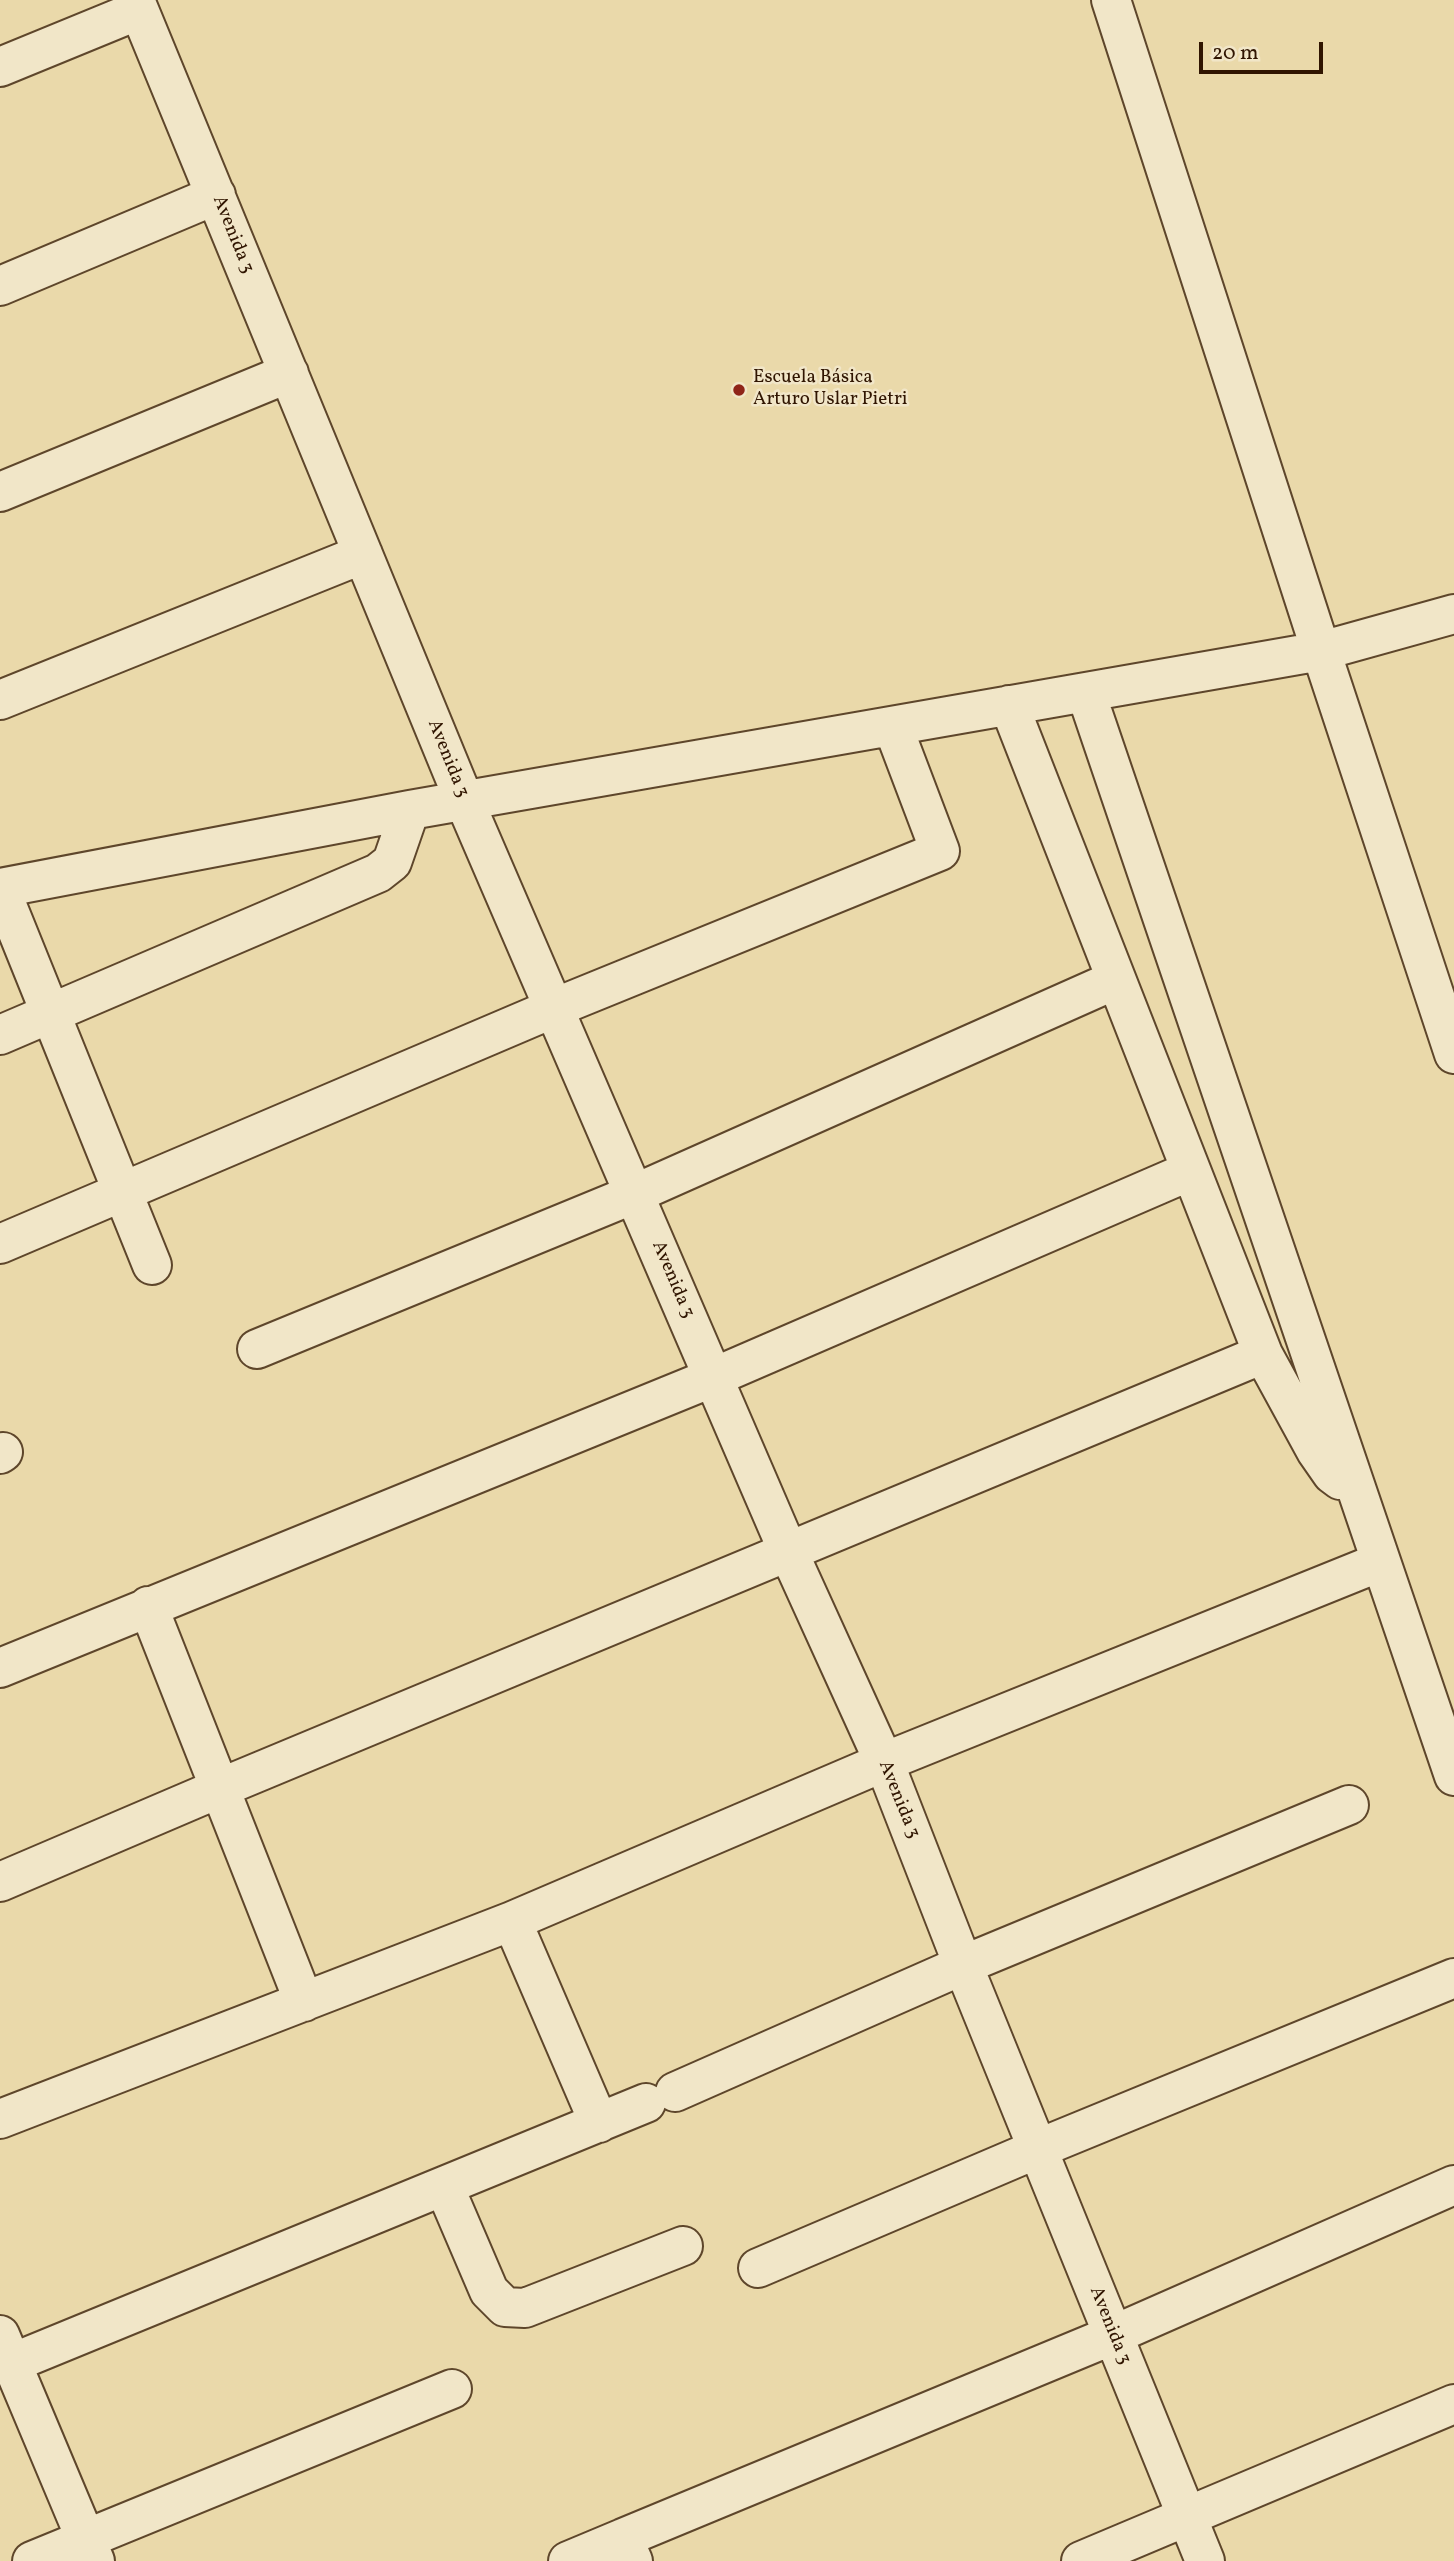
<!DOCTYPE html>
<html>
<head>
<meta charset="utf-8">
<style>
	body { margin:0 }
	#map { position:relative; width:1454px; height:2561px; overflow:hidden; background:#ead9aa; font-family:Vollkorn,serif }
	canvas { display:block }
	.scale { position:absolute; left:1199px; top:42px; width:124px; height:32px; box-sizing:border-box; border:4px solid #301501; border-top:0; padding-left:9px; font-size:21px; line-height:24px; white-space:nowrap; color:#301501; -webkit-text-stroke:5px #f1e6c8; paint-order:stroke }
</style>
</head>
<body>
<div id="map">
<canvas width="1454" height="2561"></canvas>
<div class="scale">20 m</div>
</div>
<script>
const ctx = document.querySelector('canvas').getContext('2d');
ctx.lineJoin = 'round';
function toPath(rows) {
  const path = new Path2D();
  for (const r of rows) {
    path.moveTo(r[0], r[1]);
    for (let i = 2; i < r.length; i += 2) path.lineTo(r[i], r[i + 1]);
  }
  return path;
}
function strokePath(path, color, width, dash) {
  ctx.strokeStyle = color;
  ctx.lineWidth = width;
  ctx.lineCap = dash ? 'butt' : 'round';
  ctx.setLineDash(dash || []);
  ctx.stroke(path);
}
function label(font, color, halo, rows, align = 'center') {
  ctx.font = font + ' Vollkorn,serif';
  ctx.lineWidth = 5;
  ctx.setLineDash([]);
  ctx.textBaseline = 'middle';
  ctx.strokeStyle = halo;
  ctx.fillStyle = color;
  for (const [text, x, y, turn = 0] of rows) {
    ctx.save();
    ctx.translate(x, y);
    ctx.rotate((+turn || 0) * Math.PI / 180);
    ctx.textAlign = isNaN(turn) ? turn : align;
    if (halo) ctx.strokeText(text, 0, 0);
    ctx.fillText(text, 0, 0);
    ctx.restore();
  }
}
const minor = toPath([
	[135,0,464,800,788,1551,884,1762,963,1965,1205,2561],
	[1111,0,1321,651,1454,1054],
	[0,67,139,10],
	[0,286,216,195],
	[0,492,289,373],
	[1086,693,1454,1776],
	[0,700,363,554],
	[1009,705,1263,1354,1316,1451,1332,1474,1340,1480],
	[0,1035,378,873,392,862,410,810],
	[0,1244,554,1008,940,851,893,727],
	[152,1265,0,888,410,810,1321,651,1454,614],
	[257,1349,634,1194,1115,980],
	[0,1454,3,1452],
	[148,1606,304,2002],
	[0,1668,714,1377,1190,1171],
	[0,1882,220,1788,1263,1354],
	[512,1921,599,2123],
	[675,2092,963,1965,1349,1805],
	[0,2119,512,1921,884,1762,1380,1562],
	[444,2186,489,2291,505,2307,525,2308,683,2246],
	[758,2268,1037,2149,1454,1978],
	[0,2335,95,2561],
	[12,2363,646,2103],
	[32,2561,452,2389],
	[568,2561,623,2538],
	[633,2561,623,2538,1113,2335,1454,2185],
	[1081,2561,1454,2404]
]);
strokePath(minor, '#5e462b', 42);
strokePath(minor, '#f1e6c8', 38);
for (const [x, y, r, color] of [
	[739,390,7,"#8f2418"]
]) {
  const dot = new Path2D();
  dot.arc(x, y, r, 0, 2 * Math.PI);
  ctx.fillStyle = color;
  ctx.fill(dot);
  strokePath(dot, '#f1e6c8', 2.5);
}
label('19px', '#301501', '#f1e6c8', [
	["Avenida 3",232,235,68],
	["Avenida 3",447,759,68],
	["Avenida 3",672,1280,67],
	["Avenida 3",898,1800,68],
	["Avenida 3",1109,2326,68]
]);
label('19px', '#301501', '#f1e6c8', [
	["Escuela Básica",753,379],
	["Arturo Uslar Pietri",753,401]
], 'left');
</script>
</body>
</html>
